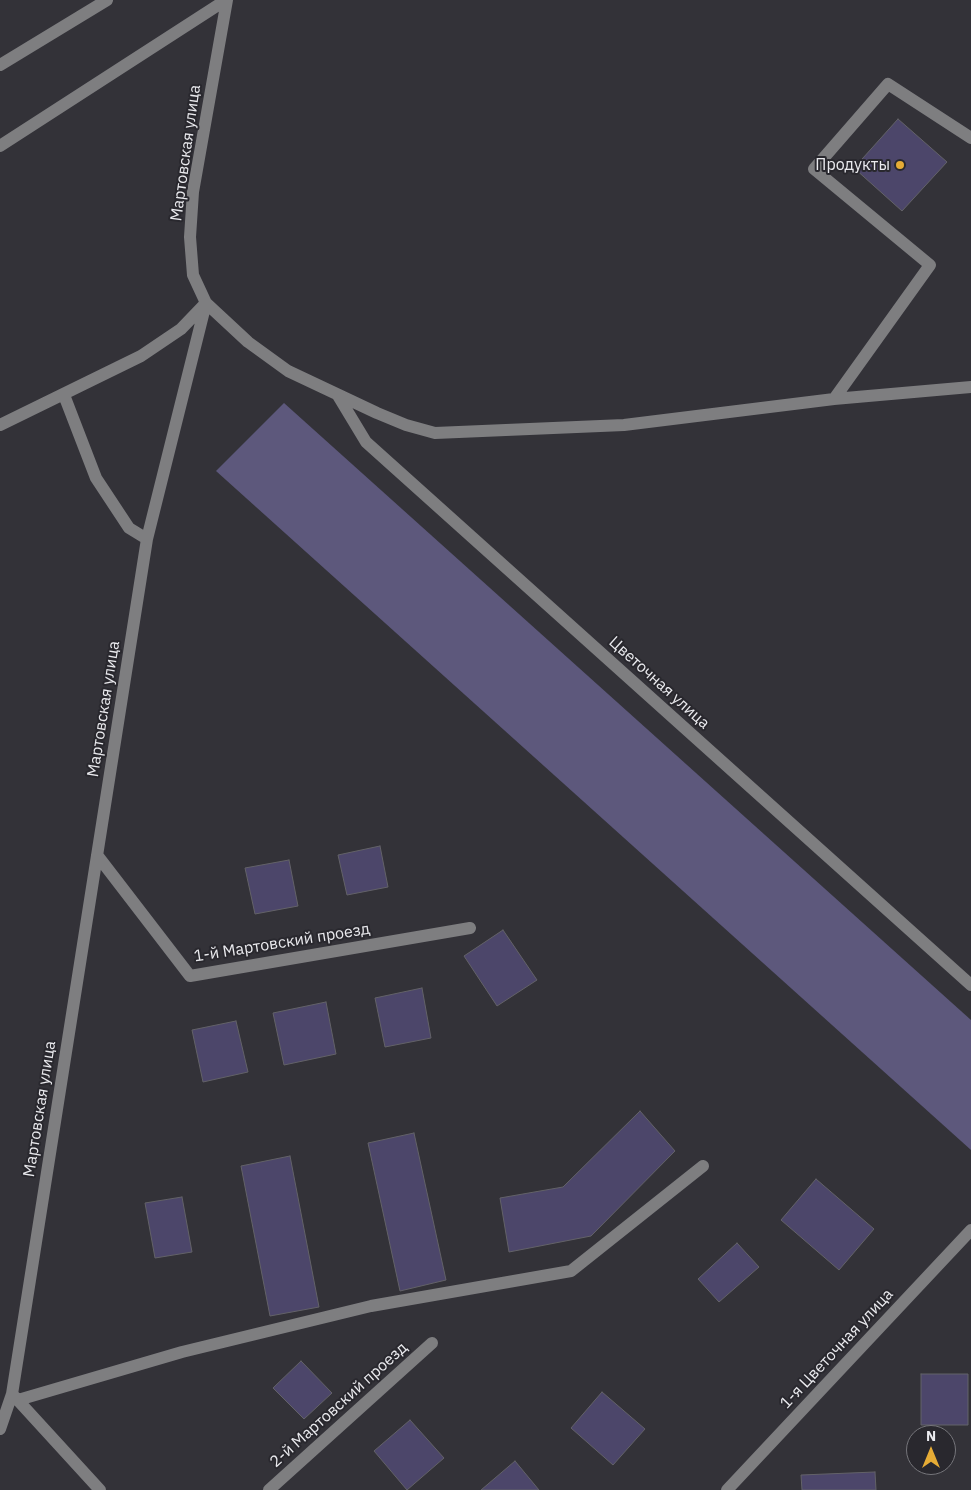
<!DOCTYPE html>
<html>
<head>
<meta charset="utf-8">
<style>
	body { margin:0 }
	#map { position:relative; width:971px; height:1490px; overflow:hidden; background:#333238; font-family:"IBM Plex Sans",sans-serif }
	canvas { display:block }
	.north { position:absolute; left:906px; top:1425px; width:50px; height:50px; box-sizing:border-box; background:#29282e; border:1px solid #76767b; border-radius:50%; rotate:0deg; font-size:14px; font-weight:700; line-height:20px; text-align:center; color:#eaeaee }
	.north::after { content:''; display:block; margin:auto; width:18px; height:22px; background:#e6ac36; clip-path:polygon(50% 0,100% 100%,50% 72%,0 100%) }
</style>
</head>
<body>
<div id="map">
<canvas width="971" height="1490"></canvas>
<div class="north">N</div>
</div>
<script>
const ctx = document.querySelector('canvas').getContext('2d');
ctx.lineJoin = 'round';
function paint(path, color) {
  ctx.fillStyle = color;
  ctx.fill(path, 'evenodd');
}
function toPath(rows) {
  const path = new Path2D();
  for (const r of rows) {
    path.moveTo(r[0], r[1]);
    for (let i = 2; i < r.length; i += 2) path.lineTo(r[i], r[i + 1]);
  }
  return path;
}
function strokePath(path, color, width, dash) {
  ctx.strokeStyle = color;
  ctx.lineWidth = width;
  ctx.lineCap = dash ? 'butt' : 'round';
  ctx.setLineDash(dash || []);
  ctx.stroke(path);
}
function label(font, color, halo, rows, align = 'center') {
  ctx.font = font + ' "IBM Plex Sans",sans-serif';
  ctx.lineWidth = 4;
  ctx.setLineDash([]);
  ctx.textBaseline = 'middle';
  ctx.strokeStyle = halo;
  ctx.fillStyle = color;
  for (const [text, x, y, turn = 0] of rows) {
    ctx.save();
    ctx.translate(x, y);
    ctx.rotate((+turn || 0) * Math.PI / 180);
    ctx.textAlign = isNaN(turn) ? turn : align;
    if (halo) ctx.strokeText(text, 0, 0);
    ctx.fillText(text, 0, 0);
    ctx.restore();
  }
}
paint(toPath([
	[284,403,971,1020,971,1150,216,471]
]), '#5d587c');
const building = toPath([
	[898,119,947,162,902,211,854,168,898,119],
	[380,846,388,887,347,895,338,855,380,846],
	[289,860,298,906,255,914,245,868,289,860],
	[503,930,537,980,497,1006,464,956,503,930],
	[422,988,431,1038,385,1047,375,998,422,988],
	[326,1002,336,1054,284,1065,273,1013,326,1002],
	[236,1021,248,1072,203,1082,192,1030,236,1021],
	[640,1111,675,1151,591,1236,509,1252,500,1198,563,1187,640,1111],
	[414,1133,446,1280,400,1291,368,1143,414,1133],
	[290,1156,319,1307,270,1316,241,1166,290,1156],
	[816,1179,874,1229,839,1270,781,1220,816,1179],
	[182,1197,192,1252,155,1258,145,1203,182,1197],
	[737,1243,759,1267,719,1302,698,1279,737,1243],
	[301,1361,332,1393,304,1419,273,1388,301,1361],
	[921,1374,968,1374,968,1425,921,1425,921,1374],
	[602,1392,645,1429,613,1465,571,1428,602,1392],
	[410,1420,444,1458,407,1490,374,1451,410,1420],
	[515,1461,539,1490,481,1490,515,1461],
	[875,1472,876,1490,802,1490,801,1475,875,1472]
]);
paint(building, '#4c466a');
strokePath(building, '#636268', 1);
strokePath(toPath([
	[227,0,193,192,190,237,193,275,206,303,248,342,288,371,377,413,406,425,435,433,624,425,834,399,971,387],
	[0,65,107,0],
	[0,146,226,0],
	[337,394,366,442,971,985],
	[64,395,96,478,129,528,147,539],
	[834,399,930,265,814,169,888,84,971,138],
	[0,425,141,356,181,329,205,304],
	[97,855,190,976,470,928],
	[14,1396,100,1490],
	[18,1400,182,1352,371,1306,571,1271,703,1166],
	[0,1429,12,1394,147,539,206,303],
	[269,1490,432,1343],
	[727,1490,971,1230]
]), '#7e7e80', 12);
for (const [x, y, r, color] of [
	[900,165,5,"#e6ac36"]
]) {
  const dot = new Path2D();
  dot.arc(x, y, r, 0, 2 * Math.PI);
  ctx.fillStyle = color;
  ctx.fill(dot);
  strokePath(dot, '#29282e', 2);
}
label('16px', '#eaeaee', '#29282e', [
	["Мартовская улица",186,153,-82],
	["Цветочная улица",659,683,42],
	["Мартовская улица",104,709,-81],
	["1-й Мартовский проезд",282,943,-9],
	["Мартовская улица",40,1109,-81],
	["1-я Цветочная улица",837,1349,-47],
	["2-й Мартовский проезд",339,1405,-42]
]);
label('16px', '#eaeaee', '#29282e', [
	["Продукты",890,165]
], 'right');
</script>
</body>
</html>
